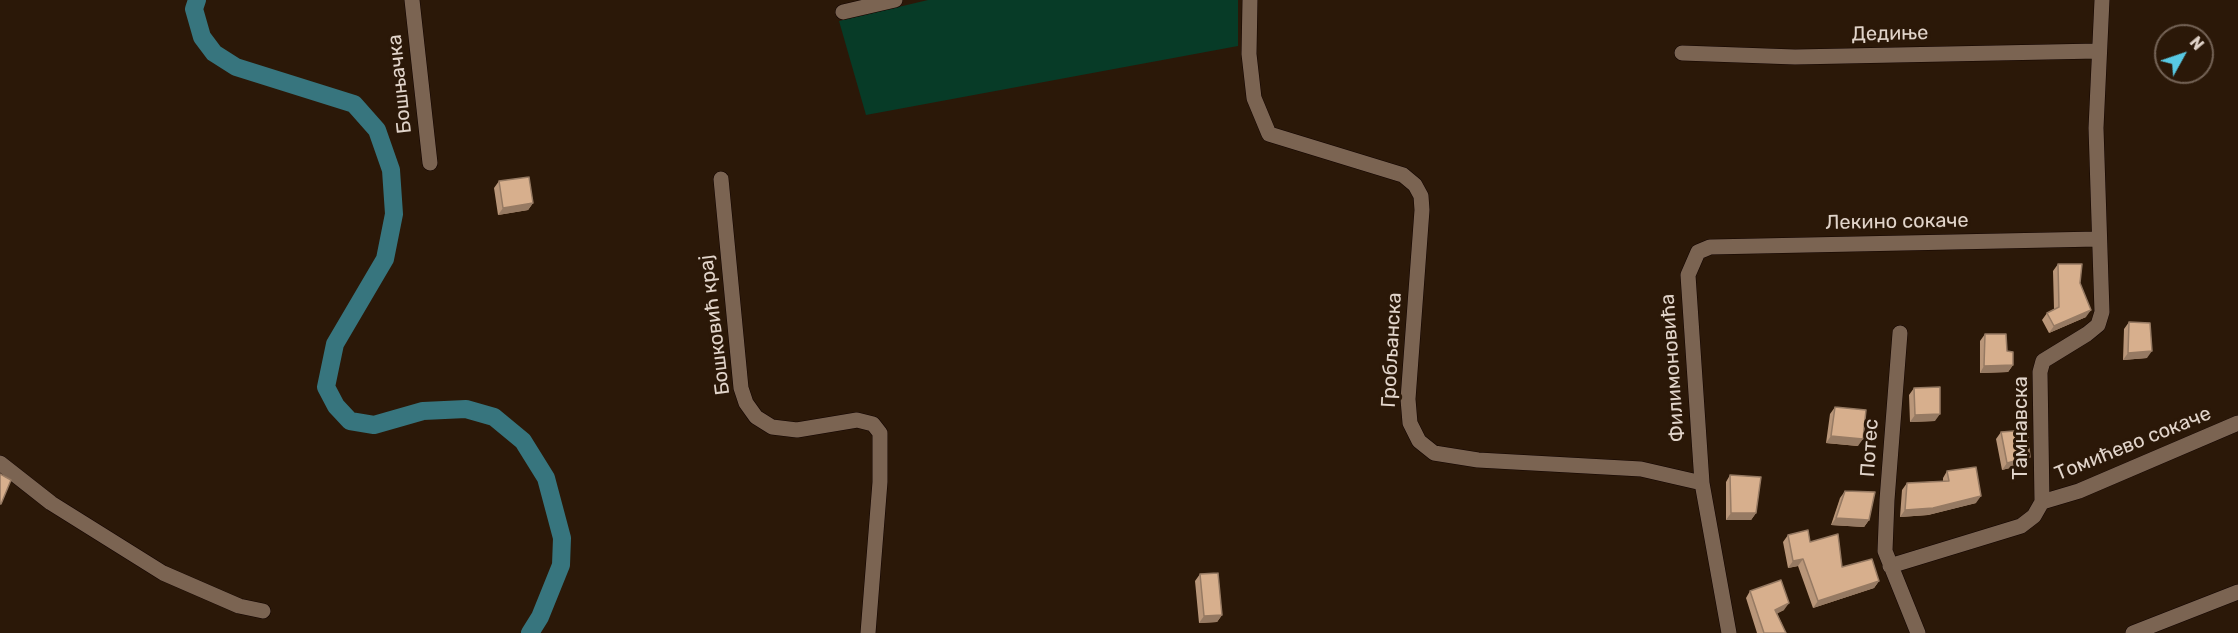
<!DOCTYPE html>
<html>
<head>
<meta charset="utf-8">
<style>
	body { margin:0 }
	#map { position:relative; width:2238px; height:633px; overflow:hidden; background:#2b1808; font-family:Rubik,sans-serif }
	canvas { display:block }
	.north { position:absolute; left:2154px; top:24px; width:60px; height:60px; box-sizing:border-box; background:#2b1808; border:2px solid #746356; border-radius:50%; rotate:50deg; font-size:16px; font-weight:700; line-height:24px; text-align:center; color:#e1d4ca }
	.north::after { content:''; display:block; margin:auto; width:21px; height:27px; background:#58c9e3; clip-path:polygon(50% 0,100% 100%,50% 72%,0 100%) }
</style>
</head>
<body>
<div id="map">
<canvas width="2238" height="633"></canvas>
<div class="north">N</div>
</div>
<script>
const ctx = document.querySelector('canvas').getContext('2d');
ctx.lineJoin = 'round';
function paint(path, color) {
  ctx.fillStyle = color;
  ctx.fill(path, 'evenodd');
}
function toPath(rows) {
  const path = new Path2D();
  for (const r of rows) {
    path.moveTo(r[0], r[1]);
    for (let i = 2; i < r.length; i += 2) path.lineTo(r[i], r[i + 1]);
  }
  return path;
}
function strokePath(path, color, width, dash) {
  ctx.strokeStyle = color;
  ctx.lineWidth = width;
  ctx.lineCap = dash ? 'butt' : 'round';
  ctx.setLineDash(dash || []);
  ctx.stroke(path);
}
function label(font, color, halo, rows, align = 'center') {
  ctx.font = font + ' Rubik,sans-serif';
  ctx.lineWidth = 6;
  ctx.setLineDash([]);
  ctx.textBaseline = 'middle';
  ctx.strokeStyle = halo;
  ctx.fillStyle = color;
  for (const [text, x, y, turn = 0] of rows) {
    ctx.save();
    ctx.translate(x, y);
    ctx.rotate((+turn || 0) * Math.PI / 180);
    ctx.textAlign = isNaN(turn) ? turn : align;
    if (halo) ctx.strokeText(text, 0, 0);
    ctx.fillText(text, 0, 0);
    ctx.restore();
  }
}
paint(toPath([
	[928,0,1238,0,1238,46,866,115,839,21]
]), '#073b27');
strokePath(toPath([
	[197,0,194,9,202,37,214,53,236,67,354,104,377,130,391,170,394,214,385,259,335,344,326,387,336,406,350,421,374,425,423,411,466,409,494,417,523,441,546,478,562,538,561,565,540,617,530,633]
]), '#37757e', 18);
const minor = toPath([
	[412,0,430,163],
	[1250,0,1249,54,1254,98,1269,134,1403,175,1415,185,1421,196,1422,210,1408,399,1410,423,1419,441,1434,453,1478,460,1641,469,1702,483],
	[843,12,895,0],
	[1682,53,1795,57,2098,51],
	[721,179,741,388,746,403,756,417,772,427,797,430,857,420,873,424,880,433,880,482,868,633],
	[1900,333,1887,500,1885,551,1918,633],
	[0,463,51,503,163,573,239,606,263,611],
	[2042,502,2079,491,2238,423],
	[1890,566,2021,526,2034,516,2042,502,2040,372,2043,361,2087,334,2098,325,2102,312,2096,128,2102,0],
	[1729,633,1702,483,1688,275,1698,252,1710,247,2098,239],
	[2133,633,2238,592]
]);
strokePath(minor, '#120400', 16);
strokePath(minor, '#7b6452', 15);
paint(toPath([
	[499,181,533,203,528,210,498,215,494,188],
	[2058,264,2080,283,2086,317,2049,333,2042,320,2047,313,2054,309,2053,271],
	[2129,322,2147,358,2123,360,2124,329],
	[1985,334,2007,351,2013,365,2008,372,1980,373,1980,341],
	[1914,388,1935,421,1910,422,1909,395],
	[1835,407,1858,446,1826,443,1830,414],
	[2001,432,2030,457,2025,464,2002,470,1996,439],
	[1947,471,1976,503,1928,515,1900,517,1902,490,1907,483,1943,481,1943,478],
	[1730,475,1756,513,1751,520,1726,520,1726,482],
	[1845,491,1869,520,1864,527,1831,525,1840,498],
	[1788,535,1810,542,1842,567,1879,581,1874,588,1813,608,1798,566,1788,568,1783,542],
	[1200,574,1222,615,1217,622,1199,623,1195,581],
	[1750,591,1784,610,1777,613,1786,633,1757,633,1746,598]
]), '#b99679');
paint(toPath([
	[533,203,528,210,498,215,503,208],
	[2091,310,2086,317,2049,333,2054,326],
	[2152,351,2147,358,2123,360,2128,353],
	[2013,365,2008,372,1980,373,1984,366],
	[1940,414,1935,421,1910,422,1915,415],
	[1831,436,1863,439,1858,446,1826,443],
	[2030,457,2025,464,2002,470,2007,463],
	[1981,496,1976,503,1928,515,1900,517,1905,510],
	[1731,513,1756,513,1751,520,1726,520],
	[1836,518,1869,520,1864,527,1831,525],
	[1803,559,1798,566,1788,568,1793,561],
	[1879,581,1874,588,1813,608,1818,601],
	[1789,603,1784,610,1771,617,1775,610],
	[1222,615,1217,622,1199,623,1204,616]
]), '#967a63');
const building = toPath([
	[529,177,533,203,503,208,499,181,529,177],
	[2058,264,2082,264,2080,283,2091,310,2054,326,2047,313,2059,307,2058,264],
	[2129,322,2150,323,2152,351,2128,353,2129,322],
	[1985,334,2006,334,2007,351,2013,352,2013,365,1984,366,1985,334],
	[1940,387,1940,414,1915,415,1914,388,1940,387],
	[1835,407,1866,410,1863,439,1831,436,1835,407],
	[2027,430,2030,457,2007,463,2001,432,2027,430],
	[1976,467,1981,496,1933,508,1905,510,1907,483,1949,481,1947,471,1976,467],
	[0,474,11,480,1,504,0,504,0,474],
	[1730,475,1761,477,1756,513,1731,513,1730,475],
	[1845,491,1875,492,1869,520,1836,518,1845,491],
	[1808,530,1810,542,1838,534,1842,567,1872,559,1879,581,1818,601,1803,559,1793,561,1788,535,1808,530],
	[1218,573,1222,615,1204,616,1200,574,1218,573],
	[1781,580,1789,603,1775,610,1786,633,1764,633,1750,591,1781,580]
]);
paint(building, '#d7af8d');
strokePath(building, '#967a63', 1.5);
label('20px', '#e1d4ca', '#2b1808', [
	["Дедиње",1890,34,-1],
	["Бошњачка",400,84,-96],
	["Лекино сокаче",1897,222,-1],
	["Бошковић крај",715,325,-97],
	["Гробљанска",1392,350,-87],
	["Филимоновића",1673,368,-94],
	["Тамнавска",2021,428,-90],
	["Томићево сокаче",2133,444,-22],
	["Потес",1870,448,-86]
]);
</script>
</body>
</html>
